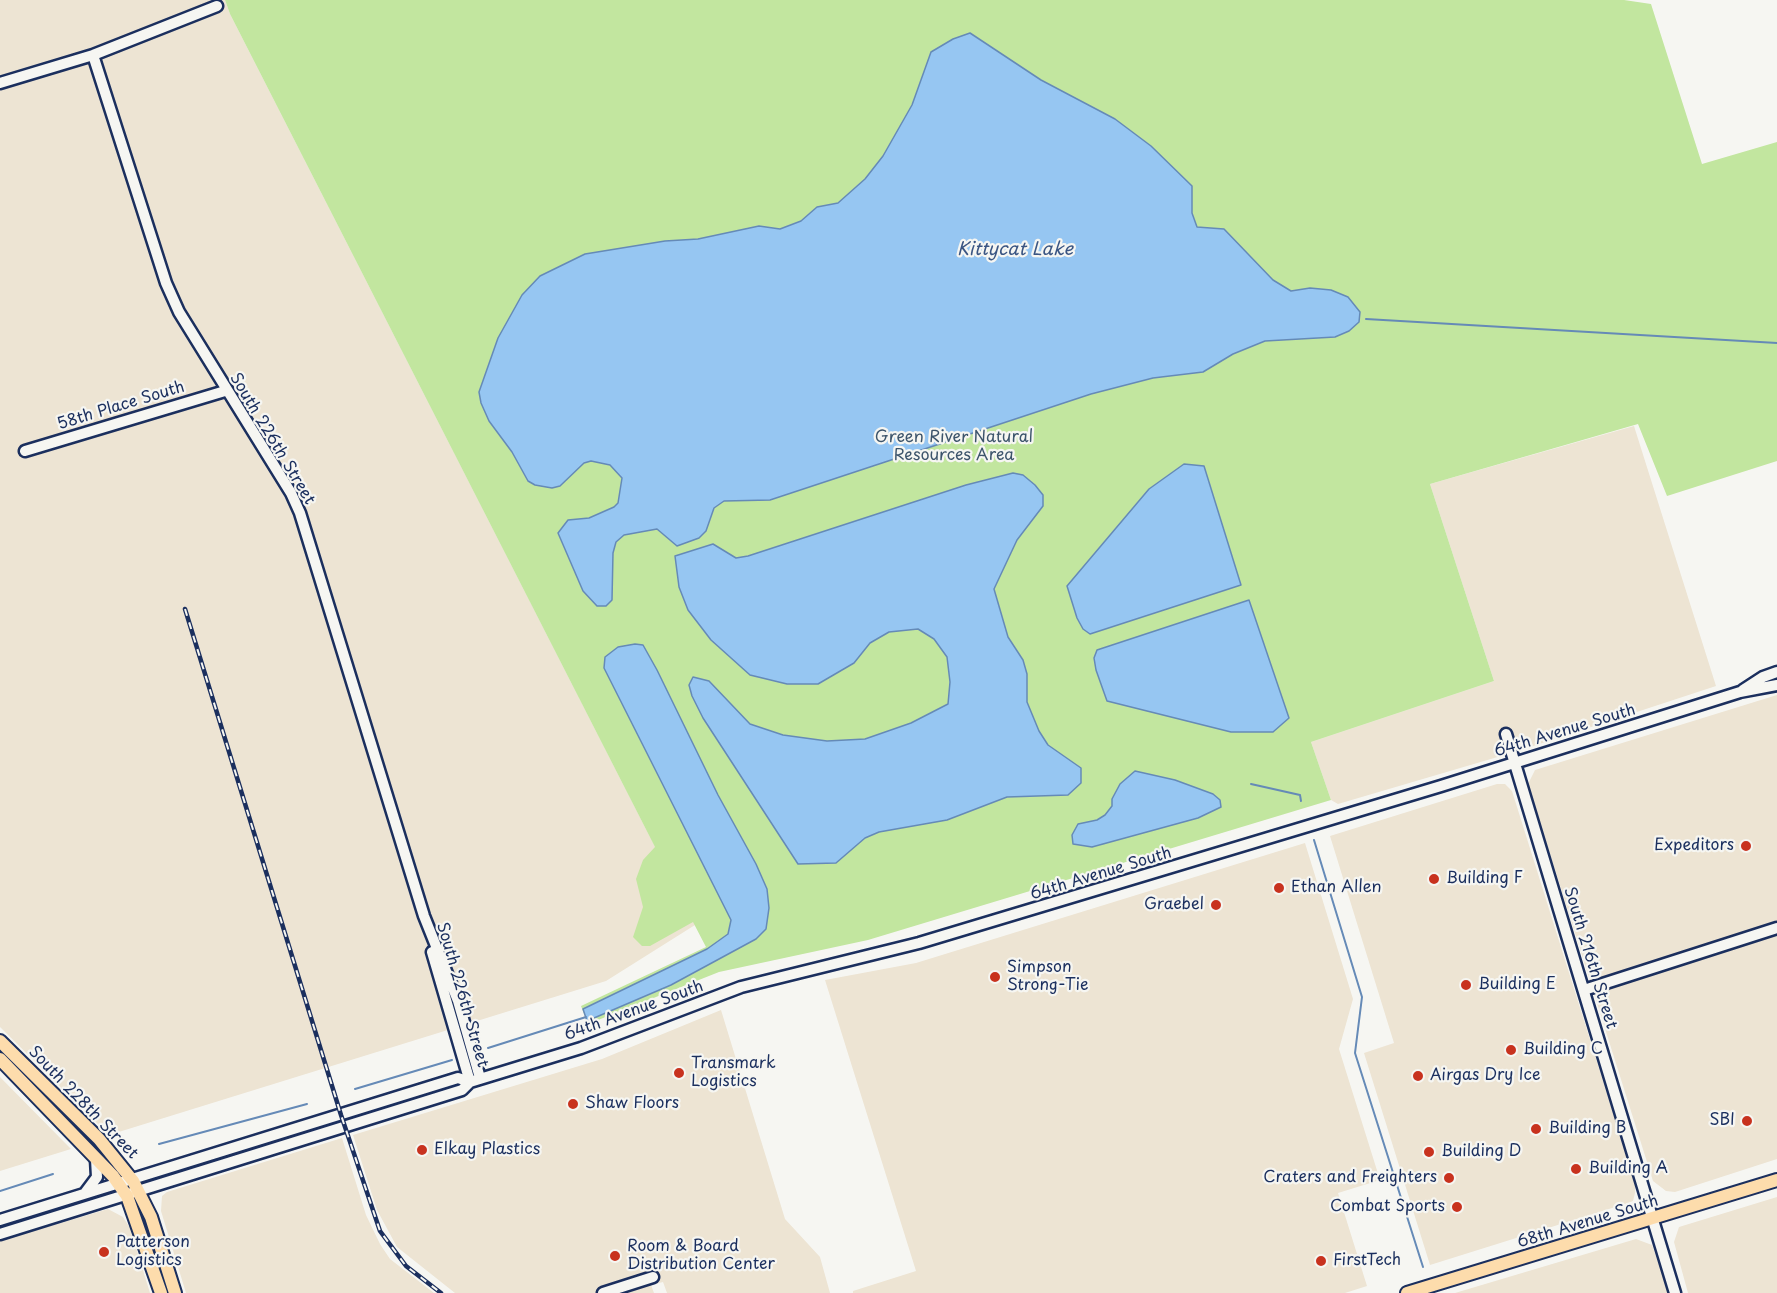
<!DOCTYPE html>
<html>
<head>
<meta charset="utf-8">
<style>
	body { margin:0 }
	canvas { display:block; background:#f6f6f2 }
</style>
</head>
<body>
<canvas width="1777" height="1293"></canvas>
<script>
const ctx = document.querySelector('canvas').getContext('2d');
ctx.lineJoin = 'round';
function paint(path, color) {
  ctx.fillStyle = color;
  ctx.fill(path, 'evenodd');
}
function toPath(rows) {
  const path = new Path2D();
  for (const r of rows) {
    path.moveTo(r[0], r[1]);
    for (let i = 2; i < r.length; i += 2) path.lineTo(r[i], r[i + 1]);
  }
  return path;
}
function strokePath(path, color, width, dash) {
  ctx.strokeStyle = color;
  ctx.lineWidth = width;
  ctx.lineCap = dash ? 'butt' : 'round';
  ctx.setLineDash(dash || []);
  ctx.stroke(path);
}
function label(font, color, halo, rows, align = 'center') {
  ctx.font = font + ' "Playpen Sans",sans-serif';
  ctx.lineWidth = 4.5;
  ctx.setLineDash([]);
  ctx.textBaseline = 'middle';
  ctx.strokeStyle = halo;
  ctx.fillStyle = color;
  for (const [text, x, y, turn = 0] of rows) {
    ctx.save();
    ctx.translate(x, y);
    ctx.rotate((+turn || 0) * Math.PI / 180);
    ctx.textAlign = isNaN(turn) ? turn : align;
    if (halo) ctx.strokeText(text, 0, 0);
    ctx.fillText(text, 0, 0);
    ctx.restore();
  }
}
paint(toPath([
	[0,0,225,0,230,14,695,925,606,981,109,1135,0,1027],
	[1634,426,1716,686,1518,751,1338,804,1331,800,1311,742,1494,681,1430,484],
	[1777,695,1777,1159,1675,1192,1666,1191,1653,1181,1528,784,1535,770],
	[1497,784,1505,784,1512,791,1635,1183,1635,1193,1633,1201,1628,1203,1430,1265,1364,1053,1394,1043,1330,836],
	[1305,843,1353,999,1339,1049,1380,1180,1338,1193,1367,1286,1345,1293,853,1293,853,1291,916,1271,825,980,916,963],
	[721,1010,785,1219,820,1257,830,1293,667,1293,663,1282,651,1285,654,1293,455,1293,397,1247,377,1210,353,1135,602,1059],
	[0,1077,71,1149,0,1171],
	[342,1138,366,1215,380,1244,390,1259,434,1293,186,1293,161,1211,162,1196,167,1192],
	[1777,1197,1777,1293,1688,1293,1674,1242,1679,1227],
	[108,1209,123,1217,130,1228,150,1293,0,1293,0,1241],
	[1636,1239,1652,1245,1669,1293,1455,1293]
]), '#ede4d3');
paint(toPath([
	[225,0,1624,0,1651,4,1702,164,1777,142,1777,461,1667,496,1638,424,1430,484,1494,681,1311,742,1331,800,868,940,719,972,588,1024,581,1006,706,947,693,922,650,946,642,946,633,937,643,907,636,879,643,860,655,847,230,14]
]), '#c2e69f');
const water = toPath([
	[970,33,1041,80,1115,119,1151,146,1192,186,1192,213,1197,227,1224,229,1273,280,1291,291,1310,288,1331,290,1348,297,1360,312,1359,322,1349,331,1335,337,1265,341,1233,354,1203,372,1153,378,1091,394,770,500,724,501,714,508,706,531,699,538,677,546,657,529,624,535,616,542,613,553,612,600,606,606,597,606,583,591,558,533,568,520,589,518,614,507,618,503,622,478,610,465,591,461,584,463,560,486,552,488,535,485,528,481,512,452,489,421,481,403,479,392,498,338,522,295,540,276,585,254,665,241,698,239,759,226,780,229,801,221,817,207,838,203,865,179,883,156,912,105,931,52,953,39,970,33],
	[1184,464,1204,466,1241,585,1090,634,1083,629,1077,618,1067,586,1149,489,1184,464],
	[1013,473,1023,475,1035,485,1043,495,1043,506,1017,540,994,589,1008,637,1023,660,1027,674,1027,702,1039,731,1048,745,1081,768,1081,783,1068,795,1007,797,947,820,879,832,865,838,836,863,798,864,703,718,692,696,689,685,693,677,709,681,750,724,783,735,827,741,865,739,911,723,948,704,950,682,947,657,934,639,918,629,889,632,870,643,854,663,818,684,787,684,750,675,711,640,688,610,679,587,675,556,713,544,736,558,748,556,966,485,1013,473],
	[1249,600,1289,718,1273,732,1231,732,1107,701,1096,670,1094,658,1097,650,1249,600],
	[635,644,643,645,657,670,718,795,756,864,767,889,769,908,766,929,756,939,671,985,587,1021,583,1009,707,949,728,934,731,920,604,668,605,657,618,647,635,644],
	[1135,771,1175,780,1213,794,1220,800,1221,807,1198,818,1092,847,1073,844,1072,835,1078,824,1097,820,1105,815,1112,806,1112,799,1120,784,1135,771]
]);
paint(water, '#96c6f2');
strokePath(water, '#658ab7', 1.5);
strokePath(toPath([
	[1366,319,1777,343],
	[1251,784,1300,795,1301,801],
	[1314,840,1362,997,1355,1053,1423,1267],
	[488,1048,586,1017],
	[355,1089,452,1060],
	[159,1144,307,1104],
	[0,1191,53,1174]
]), '#658ab7', 2);
const minor = toPath([
	[93,55,166,283,179,312,291,493,300,513,424,916,458,1001,480,1078],
	[0,83,93,55,217,6],
	[25,451,225,391],
	[1743,690,1763,677,1777,672],
	[1506,734,1675,1293],
	[432,952,470,1082],
	[1584,990,1777,928],
	[85,1193,97,1177,96,1159],
	[0,1220,458,1078,470,1082],
	[0,1234,462,1090,470,1082,581,1048,741,987,919,943,1441,786,1740,692,1777,685],
	[603,1293,653,1277]
]);
const major = toPath([
	[0,1041,99,1139,133,1181,151,1217,175,1293],
	[0,1059,113,1176,127,1196,161,1293],
	[1407,1293,1777,1180]
]);
strokePath(minor, '#1b2f5e', 15);
strokePath(major, '#1b2f5e', 16);
strokePath(minor, '#f6f6f2', 10);
strokePath(major, '#fddcac', 12);
const rail = toPath([
	[185,609,341,1115,380,1231,406,1266,441,1293]
]);
strokePath(rail, '#1b2f5e', 4.5);
strokePath(rail, '#f6f6f2', 2, [7]);
for (const [x, y, r, color] of [
	[1746,846,6,"#c8321e"],
	[1434,879,6,"#c8321e"],
	[1279,888,6,"#c8321e"],
	[1216,905,6,"#c8321e"],
	[995,977,6,"#c8321e"],
	[1466,985,6,"#c8321e"],
	[1511,1050,6,"#c8321e"],
	[679,1073,6,"#c8321e"],
	[1418,1076,6,"#c8321e"],
	[573,1104,6,"#c8321e"],
	[1747,1121,6,"#c8321e"],
	[1536,1129,6,"#c8321e"],
	[422,1150,6,"#c8321e"],
	[1429,1152,6,"#c8321e"],
	[1576,1169,6,"#c8321e"],
	[1449,1178,6,"#c8321e"],
	[1457,1207,6,"#c8321e"],
	[104,1252,6,"#c8321e"],
	[615,1256,6,"#c8321e"],
	[1321,1261,6,"#c8321e"]
]) {
  const dot = new Path2D();
  dot.arc(x, y, r, 0, 2 * Math.PI);
  ctx.fillStyle = color;
  ctx.fill(dot);
  strokePath(dot, '#f6f6f2', 2);
}
label('16px', '#1b2f5e', '#f6f6f2', [
	["58th Place South",121,406,-17],
	["South 226th Street",272,439,59],
	["64th Avenue South",1565,731,-17],
	["64th Avenue South",1101,874,-17],
	["South 216th Street",1590,958,73],
	["South 226th Street",462,995,74],
	["64th Avenue South",634,1011,-20],
	["South 228th Street",83,1103,46],
	["68th Avenue South",1588,1222,-17]
]);
label('16px', '#3c546b', '#f6f6f2', [
	["Green River Natural",954,438],
	["Resources Area",954,456]
]);
label('16px', '#1b2f5e', '#f6f6f2', [
	["Expeditors",1734,846,"right"],
	["Building F",1446,879],
	["Ethan Allen",1291,888],
	["Graebel",1204,905,"right"],
	["Simpson",1007,968],
	["Strong-Tie",1007,986],
	["Building E",1478,985],
	["Building C",1523,1050],
	["Transmark",691,1064],
	["Logistics",691,1082],
	["Airgas Dry Ice",1430,1076],
	["Shaw Floors",585,1104],
	["SBI",1735,1121,"right"],
	["Building B",1548,1129],
	["Elkay Plastics",434,1150],
	["Building D",1441,1152],
	["Building A",1588,1169],
	["Craters and Freighters",1437,1178,"right"],
	["Combat Sports",1445,1207,"right"],
	["Patterson",116,1243],
	["Logistics",116,1261],
	["Room & Board",627,1247],
	["Distribution Center",627,1265],
	["FirstTech",1333,1261]
], 'left');
label('italic 18px', '#3a5583', '#f6f6f2', [
	["Kittycat Lake",1015,250]
]);
</script>
</body>
</html>
